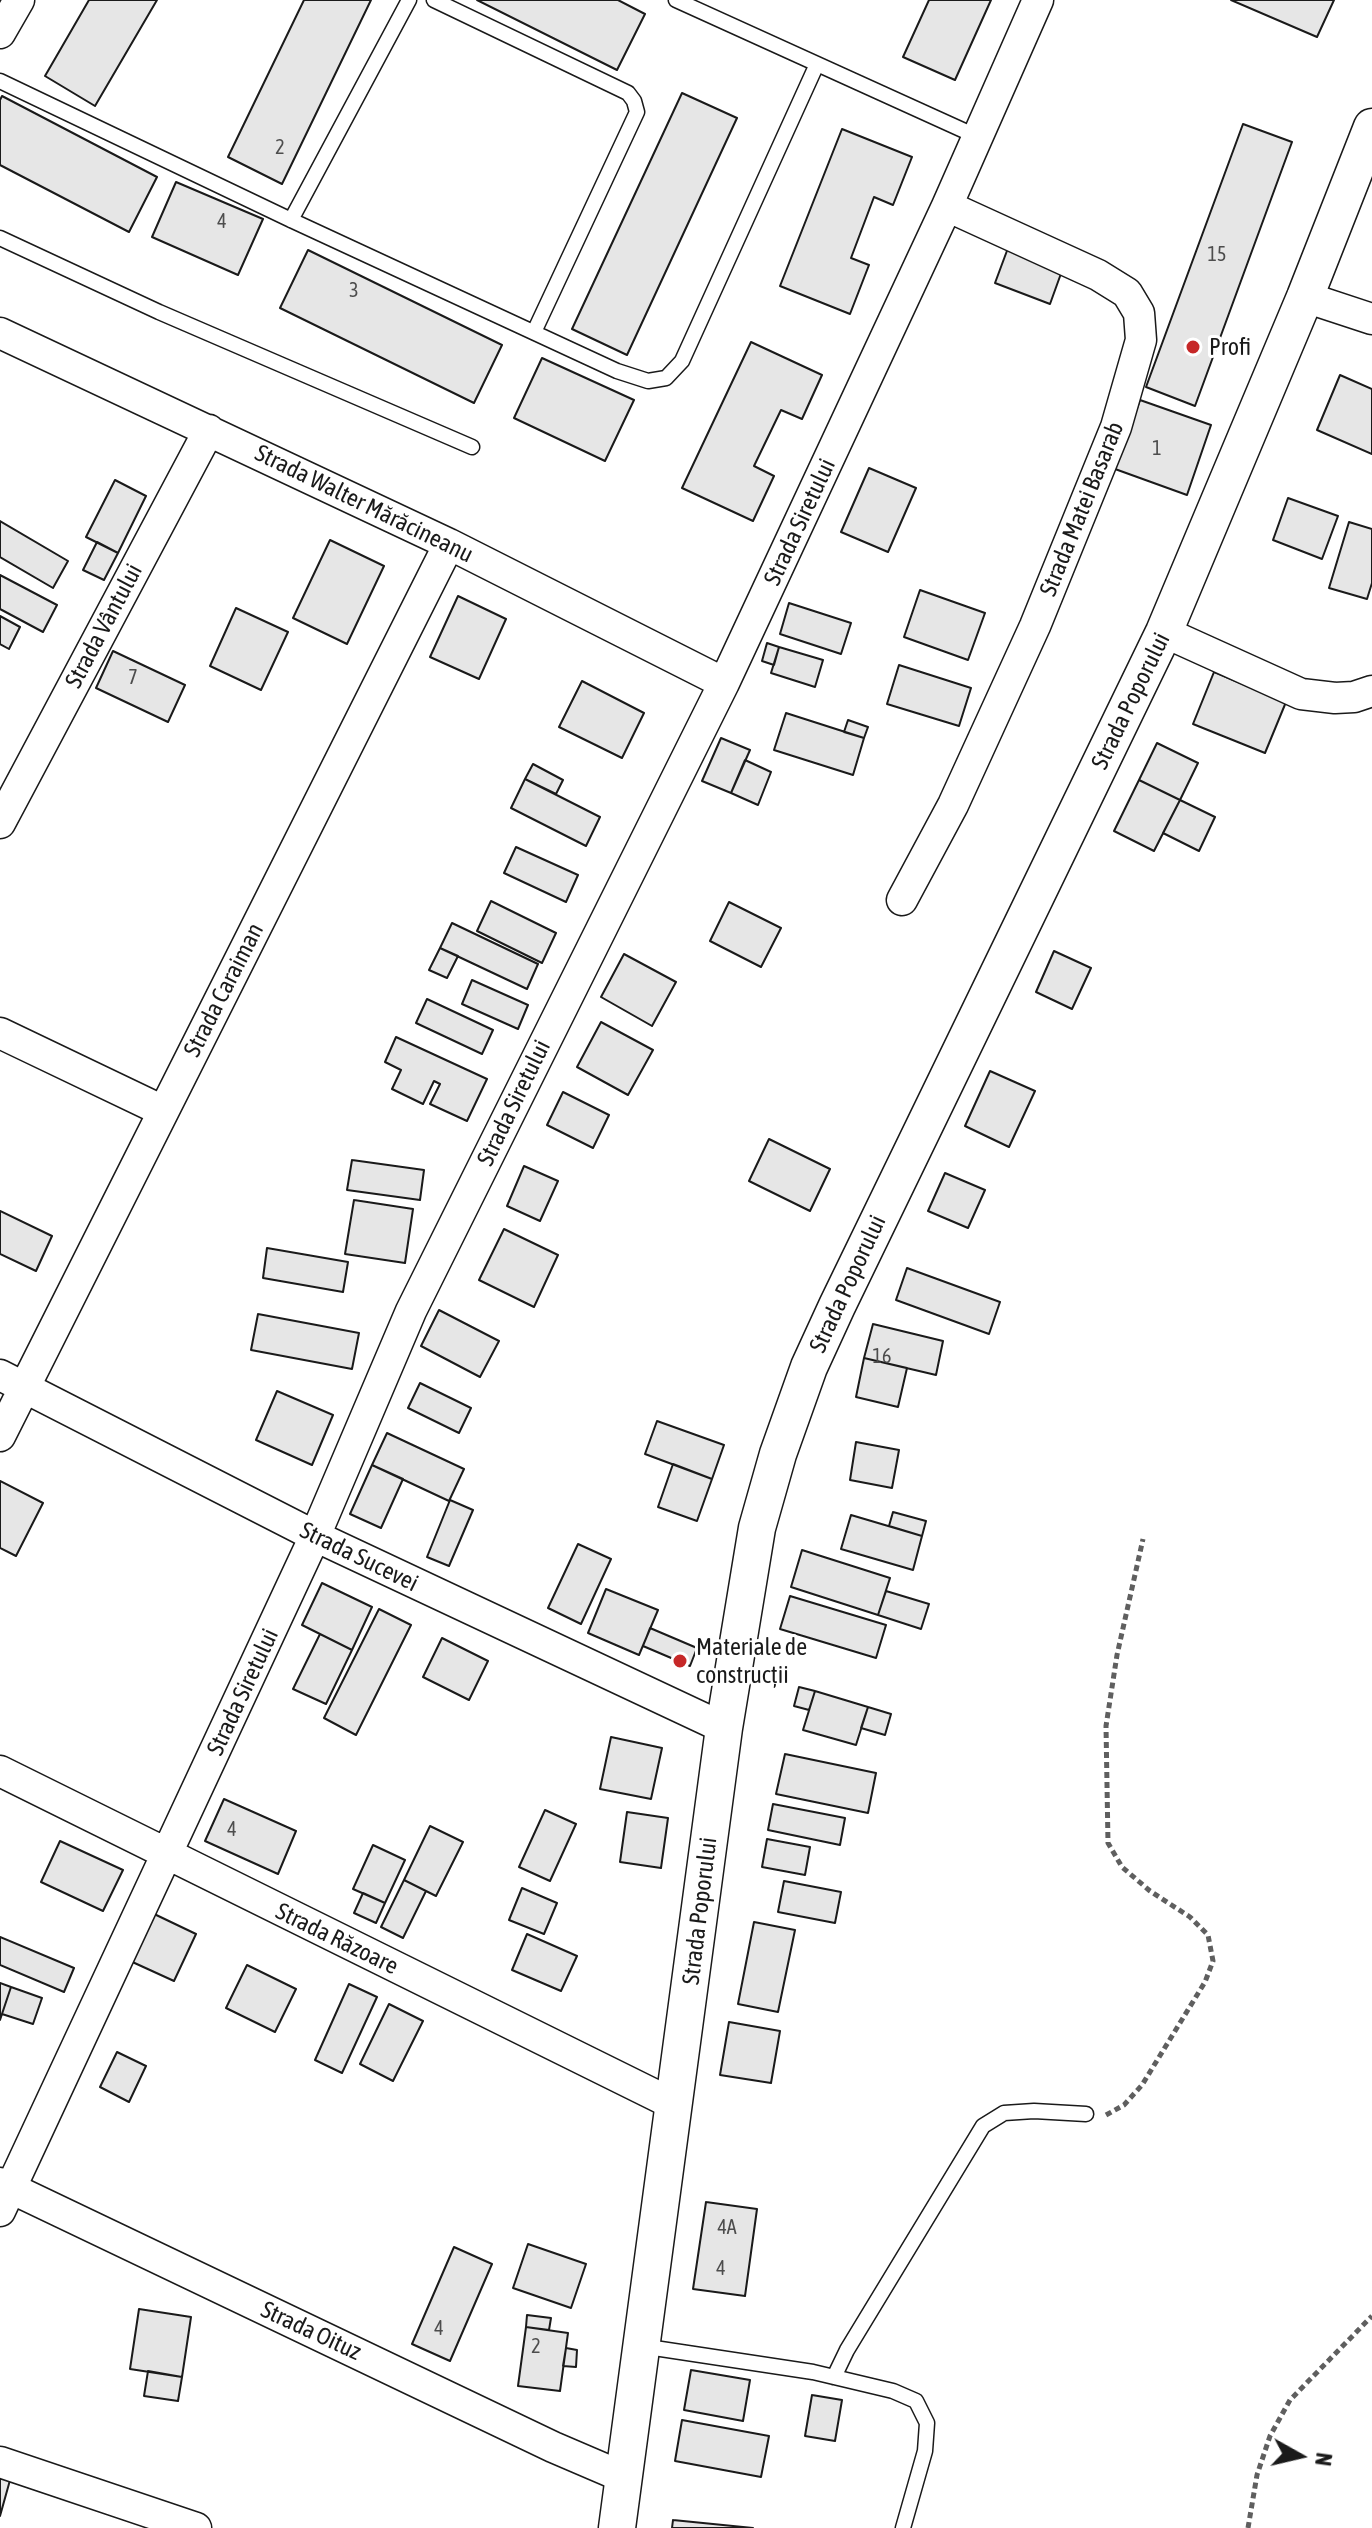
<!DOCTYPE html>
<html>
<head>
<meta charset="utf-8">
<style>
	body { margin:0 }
	#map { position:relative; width:1372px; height:2528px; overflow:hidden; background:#fff; font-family:"Asap Condensed",sans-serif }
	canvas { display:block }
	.north { position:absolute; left:1260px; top:2416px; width:80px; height:80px; -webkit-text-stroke:6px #fff; paint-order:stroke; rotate:98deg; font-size:22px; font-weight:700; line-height:32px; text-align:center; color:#1a1a1a }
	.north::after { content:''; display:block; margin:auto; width:28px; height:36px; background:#1a1a1a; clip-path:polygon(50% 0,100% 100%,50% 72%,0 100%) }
</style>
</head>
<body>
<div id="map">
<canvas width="1372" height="2528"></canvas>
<div class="north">N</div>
</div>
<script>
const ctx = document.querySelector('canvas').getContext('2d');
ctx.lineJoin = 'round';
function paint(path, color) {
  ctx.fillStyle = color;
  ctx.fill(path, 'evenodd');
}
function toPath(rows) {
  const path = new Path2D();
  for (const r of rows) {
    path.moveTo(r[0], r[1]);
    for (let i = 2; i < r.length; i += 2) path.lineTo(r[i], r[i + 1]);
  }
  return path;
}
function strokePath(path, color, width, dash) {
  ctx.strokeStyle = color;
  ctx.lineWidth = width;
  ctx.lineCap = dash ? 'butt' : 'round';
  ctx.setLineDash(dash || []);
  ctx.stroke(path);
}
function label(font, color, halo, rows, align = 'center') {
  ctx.font = font + ' "Asap Condensed",sans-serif';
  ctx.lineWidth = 6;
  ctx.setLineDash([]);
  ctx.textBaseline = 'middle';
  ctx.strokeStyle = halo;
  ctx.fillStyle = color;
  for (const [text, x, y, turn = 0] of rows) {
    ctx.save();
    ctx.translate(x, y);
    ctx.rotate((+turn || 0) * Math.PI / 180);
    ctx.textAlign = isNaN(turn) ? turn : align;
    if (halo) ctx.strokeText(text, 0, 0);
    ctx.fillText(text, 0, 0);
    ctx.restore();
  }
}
const building = toPath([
	[89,0,157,0,95,106,45,76,89,0],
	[304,0,371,0,282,184,228,157,304,0],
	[477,0,618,0,645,14,617,70,477,0],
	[929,0,991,0,955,80,903,57,929,0],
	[1231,0,1334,0,1317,37,1231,0],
	[682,93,737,118,627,355,572,329,682,93],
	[2,96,157,177,129,232,0,165,0,100,2,96],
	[1243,124,1292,142,1195,406,1146,387,1243,124],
	[842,129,912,157,893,205,874,197,851,258,869,265,850,314,780,286,842,129],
	[176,182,263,219,238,275,152,237,176,182],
	[1008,248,1063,268,1050,304,995,283,1008,248],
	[308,250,502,345,474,403,280,308,308,250],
	[751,342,822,375,802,419,781,410,754,466,774,476,753,521,682,488,751,342],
	[542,358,634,400,605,461,514,418,542,358],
	[1340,375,1372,389,1372,454,1317,430,1340,375],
	[1140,400,1211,425,1187,495,1115,469,1140,400],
	[869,468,916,488,888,552,841,532,869,468],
	[115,480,146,496,118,553,86,537,115,480],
	[1288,498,1338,516,1322,559,1273,540,1288,498],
	[0,521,68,561,53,588,0,557,0,521],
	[1349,522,1372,529,1372,583,1367,599,1329,588,1349,522],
	[330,540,384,566,347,644,293,618,330,540],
	[97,542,118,553,104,580,83,570,97,542],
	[0,575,57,605,43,632,0,609,0,575],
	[920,590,985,613,968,660,904,637,920,590],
	[458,596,506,619,479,679,430,657,458,596],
	[789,603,851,623,841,654,780,634,789,603],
	[236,608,288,632,261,690,210,666,236,608],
	[0,616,20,627,9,649,0,644,0,616],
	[767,643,779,647,774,665,762,661,767,643],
	[779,647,823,660,815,687,771,673,779,647],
	[113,651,185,685,168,722,96,688,113,651],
	[899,665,971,688,959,726,887,704,899,665],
	[1214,672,1286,702,1265,753,1193,724,1214,672],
	[582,681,644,713,622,758,559,727,582,681],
	[786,713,864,738,853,775,774,750,786,713],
	[848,720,868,727,864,738,844,732,848,720],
	[721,738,750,750,731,793,702,781,721,738],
	[1157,743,1198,763,1180,800,1139,780,1157,743],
	[745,760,771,772,758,805,731,793,745,760],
	[533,764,563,780,556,794,525,779,533,764],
	[525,779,600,817,586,846,511,808,525,779],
	[1139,780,1180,800,1154,851,1114,831,1139,780],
	[1180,800,1215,817,1199,851,1163,833,1180,800],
	[516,847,578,875,566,902,504,873,516,847],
	[491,901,556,933,542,963,477,931,491,901],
	[729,902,781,928,761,967,710,941,729,902],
	[452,923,538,964,527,989,440,948,452,923],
	[440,948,458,956,447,978,429,970,440,948],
	[1054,951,1091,968,1072,1009,1036,992,1054,951],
	[624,954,676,982,652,1026,601,997,624,954],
	[472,980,528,1005,518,1029,462,1004,472,980],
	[427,999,493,1030,482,1054,416,1023,427,999],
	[601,1022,653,1050,628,1095,577,1067,601,1022],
	[396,1037,487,1079,467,1121,430,1104,440,1084,434,1081,423,1104,392,1089,401,1070,385,1062,396,1037],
	[990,1071,1035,1091,1009,1147,965,1126,990,1071],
	[563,1092,609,1115,593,1148,547,1125,563,1092],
	[769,1139,830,1169,810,1211,749,1181,769,1139],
	[352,1160,424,1170,420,1200,347,1190,352,1160],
	[524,1166,558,1181,540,1221,507,1206,524,1166],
	[945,1173,985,1190,968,1228,928,1211,945,1173],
	[354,1200,413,1209,405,1263,345,1254,354,1200],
	[0,1211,52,1236,36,1271,0,1254,0,1211],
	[504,1229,558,1255,534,1307,479,1280,504,1229],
	[267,1248,348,1262,343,1292,263,1278,267,1248],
	[907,1268,1000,1302,989,1334,896,1300,907,1268],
	[439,1310,499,1341,480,1377,421,1346,439,1310],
	[258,1314,359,1333,352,1369,251,1350,258,1314],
	[873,1324,943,1341,936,1375,864,1358,873,1324],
	[864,1358,907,1368,898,1407,856,1397,864,1358],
	[420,1383,471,1408,459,1433,408,1408,420,1383],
	[277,1391,333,1415,312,1465,256,1440,277,1391],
	[657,1421,724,1445,712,1479,645,1454,657,1421],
	[387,1433,464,1469,449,1501,372,1465,387,1433],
	[856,1442,899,1450,892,1488,850,1480,856,1442],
	[673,1464,712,1479,697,1521,658,1507,673,1464],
	[372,1465,403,1479,381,1528,350,1514,372,1465],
	[0,1481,43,1503,16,1556,0,1548,0,1481],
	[450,1500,473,1510,449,1566,427,1557,450,1500],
	[893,1512,926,1521,922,1536,889,1526,893,1512],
	[851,1515,922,1536,913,1570,841,1549,851,1515],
	[578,1544,611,1559,581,1624,548,1608,578,1544],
	[802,1550,890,1578,878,1615,791,1587,802,1550],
	[322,1583,372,1607,352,1650,302,1625,322,1583],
	[606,1589,658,1610,639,1655,588,1633,606,1589],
	[886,1591,929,1604,921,1629,878,1615,886,1591],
	[790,1596,886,1625,876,1658,780,1629,790,1596],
	[379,1609,411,1625,356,1735,324,1718,379,1609],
	[650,1628,697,1648,690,1666,643,1646,650,1628],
	[320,1634,352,1650,326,1704,293,1689,320,1634],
	[442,1638,488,1661,469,1700,423,1677,442,1638],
	[799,1687,815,1691,809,1710,794,1706,799,1687],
	[815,1691,868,1707,856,1745,803,1730,815,1691],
	[868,1707,891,1714,885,1735,861,1728,868,1707],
	[611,1737,662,1748,651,1799,600,1789,611,1737],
	[785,1754,876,1773,868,1813,776,1794,785,1754],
	[224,1799,296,1831,278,1874,205,1841,224,1799],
	[773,1804,845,1818,840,1845,768,1830,773,1804],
	[545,1810,576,1824,550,1881,519,1867,545,1810],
	[627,1812,668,1818,661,1868,620,1862,627,1812],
	[430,1826,463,1842,436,1896,404,1880,430,1826],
	[767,1839,810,1847,805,1875,762,1867,767,1839],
	[60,1841,123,1870,103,1911,41,1882,60,1841],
	[373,1845,405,1860,385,1903,353,1889,373,1845],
	[404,1880,426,1891,403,1938,381,1927,404,1880],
	[784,1881,841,1892,835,1923,778,1912,784,1881],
	[522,1888,557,1903,544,1934,509,1920,522,1888],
	[363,1893,385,1903,376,1923,354,1913,363,1893],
	[150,1912,196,1934,174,1981,128,1960,150,1912],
	[754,1922,795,1930,778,2012,738,2004,754,1922],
	[527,1934,577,1956,561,1991,512,1970,527,1934],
	[0,1937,74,1968,64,1992,0,1965,0,1937],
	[247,1965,296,1989,275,2032,226,2008,247,1965],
	[0,1983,11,1987,0,2020,0,1983],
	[349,1984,377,1997,342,2073,315,2060,349,1984],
	[11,1987,42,1998,33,2024,2,2014,11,1987],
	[389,2004,423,2021,393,2081,360,2064,389,2004],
	[729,2022,780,2031,771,2083,720,2075,729,2022],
	[117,2052,146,2066,129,2102,100,2087,117,2052],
	[706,2202,757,2209,745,2296,693,2289,706,2202],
	[528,2244,586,2264,571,2308,513,2288,528,2244],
	[454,2247,492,2264,450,2361,412,2344,454,2247],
	[139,2309,191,2317,182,2377,130,2369,139,2309],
	[527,2315,551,2318,549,2330,526,2327,527,2315],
	[526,2327,568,2333,560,2391,518,2386,526,2327],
	[566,2348,577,2350,576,2367,563,2366,566,2348],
	[691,2370,750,2380,743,2421,684,2410,691,2370],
	[148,2371,182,2377,178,2401,144,2396,148,2371],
	[812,2395,842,2400,835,2441,805,2436,812,2395],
	[682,2420,769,2436,761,2477,675,2461,682,2420],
	[0,2470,12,2473,0,2516,0,2470],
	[673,2520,753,2528,672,2528,673,2520]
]);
paint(building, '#e6e6e6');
strokePath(building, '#1a1a1a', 2);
const service = toPath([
	[434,0,628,93,634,101,637,112,534,332],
	[676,0,978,137],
	[0,81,291,220,617,371,648,381,666,378,682,361,817,64],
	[291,220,409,0],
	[0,238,159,312,472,447],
	[641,2346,813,2372,893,2391,916,2401,927,2423,925,2451,903,2528],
	[834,2377,847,2350,983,2126,1004,2113,1034,2111,1086,2114]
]);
const minor = toPath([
	[0,33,19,0],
	[1305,297,1372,319],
	[0,333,449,544,724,683],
	[1164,632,1301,694,1335,698,1354,697,1372,691],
	[0,823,209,430],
	[902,900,953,805,1035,626,1116,427,1141,340,1139,313,1127,293,1098,275,947,206],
	[0,1033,163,1111],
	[0,1375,315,1536,724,1728],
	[0,1436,449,544],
	[0,1771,675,2105],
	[0,2183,553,2447,623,2477],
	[0,2211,315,1536,411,1311,724,683,947,206,1038,0],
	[0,2462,196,2528]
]);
const tertiary = toPath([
	[617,2528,724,1728,757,1528,778,1454,809,1367,837,1306,1164,632,1305,297,1372,127]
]);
strokePath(service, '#1a1a1a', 17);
strokePath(minor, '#1a1a1a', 33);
strokePath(tertiary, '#1a1a1a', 39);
strokePath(toPath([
	[1106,2115,1124,2105,1142,2085,1205,1982,1213,1961,1208,1935,1190,1917,1150,1891,1122,1867,1108,1843,1106,1726,1117,1655,1143,1539],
	[1248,2528,1257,2475,1270,2436,1290,2400,1372,2316]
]), '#5f5f5f', 5, [6, 4]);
strokePath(service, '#fff', 14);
strokePath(minor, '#fff', 30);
strokePath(tertiary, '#fff', 36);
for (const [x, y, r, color] of [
	[1193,347,8,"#c62828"],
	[680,1661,8,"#c62828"]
]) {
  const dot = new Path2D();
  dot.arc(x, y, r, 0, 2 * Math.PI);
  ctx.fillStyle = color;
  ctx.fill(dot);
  strokePath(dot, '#fff', 3);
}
label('20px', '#4d4d4d', null, [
	["2",280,148],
	["4",222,222],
	["15",1217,255],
	["3",354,291],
	["1",1157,449],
	["7",133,678],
	["16",882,1357],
	["4",232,1830],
	["4A",727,2228],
	["4",721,2269],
	["4",439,2329],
	["2",536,2347]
]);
label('24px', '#1a1a1a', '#fff', [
	["Profi",1209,347],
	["Materiale de",696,1647],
	["construcții",696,1675]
], 'left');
label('24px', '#1a1a1a', '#fff', [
	["Strada Walter Mărăcineanu",364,504,26],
	["Strada Matei Basarab",1082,509,-68],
	["Strada Siretului",800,522,-65],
	["Strada Vântului",104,626,-62],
	["Strada Poporului",1131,701,-64],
	["Strada Caraiman",224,990,-63],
	["Strada Siretului",514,1103,-64],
	["Strada Poporului",848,1284,-65],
	["Strada Sucevei",359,1557,26],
	["Strada Siretului",243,1692,-65],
	["Strada Poporului",700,1911,-83],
	["Strada Răzoare",337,1939,26],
	["Strada Oituz",311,2331,25]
]);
</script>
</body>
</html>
